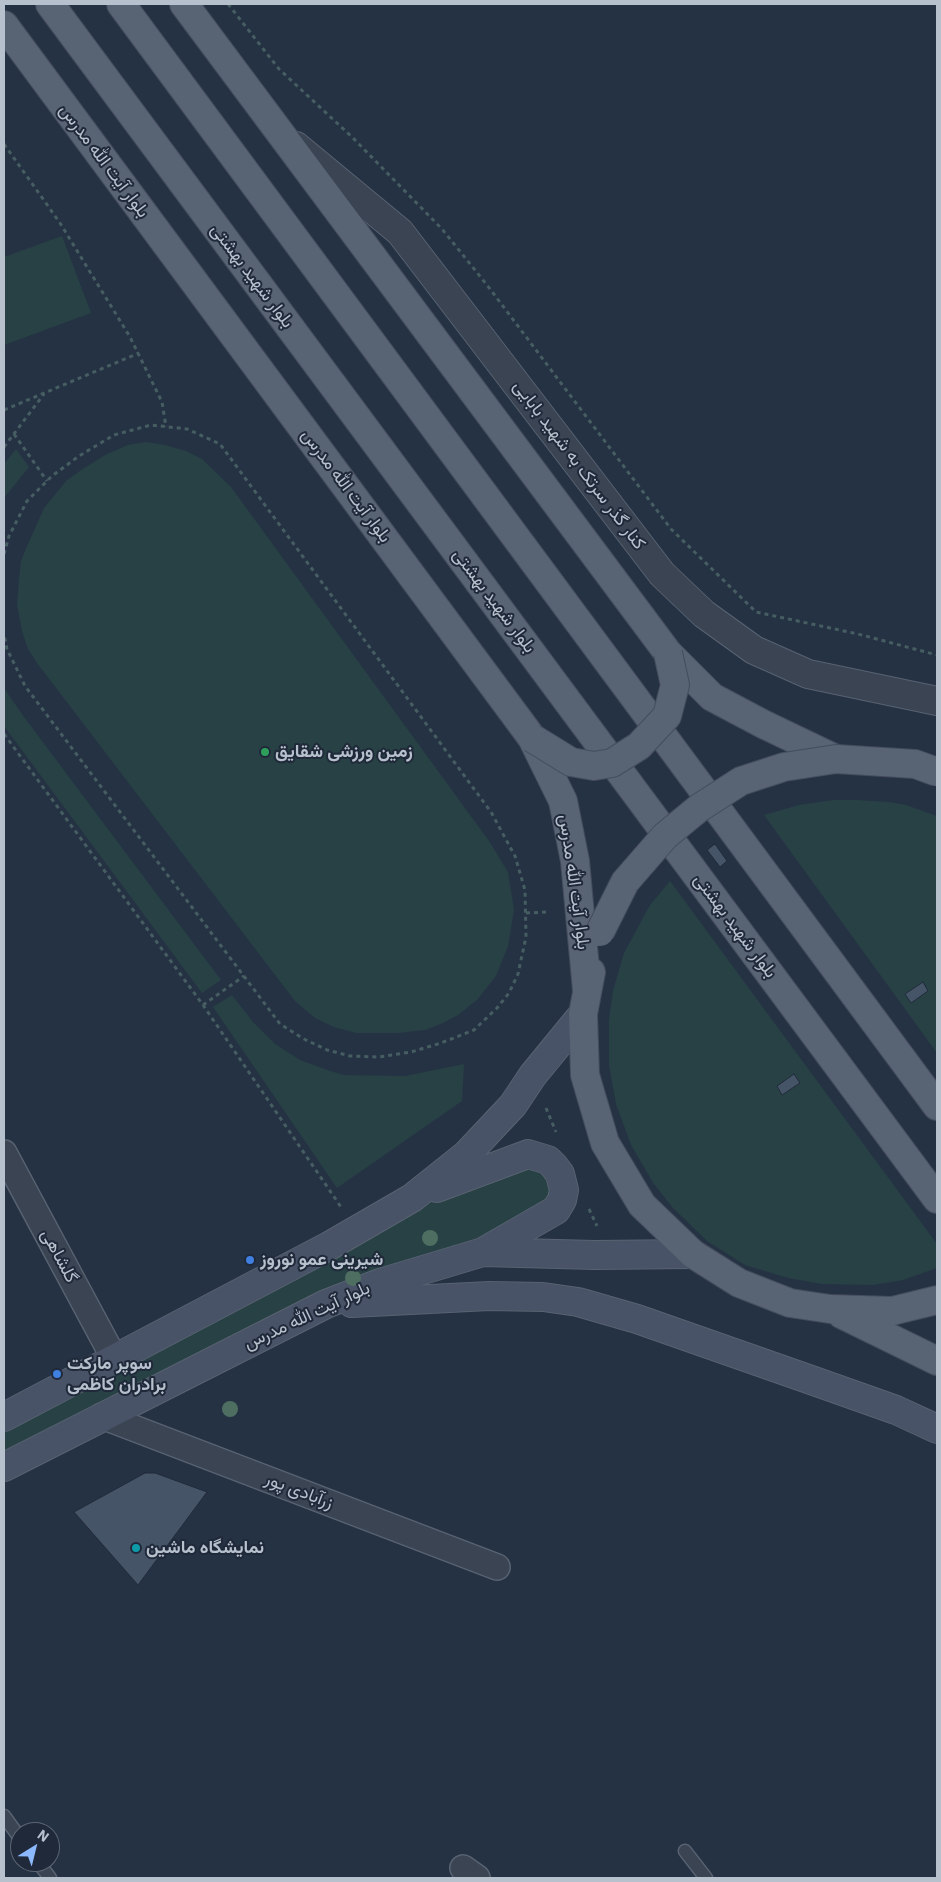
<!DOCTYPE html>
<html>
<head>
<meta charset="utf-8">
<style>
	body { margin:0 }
	#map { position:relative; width:941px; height:1882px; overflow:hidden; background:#253244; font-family:"IBM Plex Sans",sans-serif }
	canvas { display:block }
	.frame { position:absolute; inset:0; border:5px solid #b7c0cd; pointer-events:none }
	.north { position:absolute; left:10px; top:1822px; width:50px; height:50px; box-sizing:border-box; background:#1f2939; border:1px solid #5c6574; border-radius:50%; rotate:36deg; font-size:14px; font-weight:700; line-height:20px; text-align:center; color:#b7c0cd }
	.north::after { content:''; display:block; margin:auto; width:18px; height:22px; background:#8cb8fd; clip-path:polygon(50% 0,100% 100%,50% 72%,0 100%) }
</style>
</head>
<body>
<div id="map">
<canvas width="941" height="1882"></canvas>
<div class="frame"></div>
<div class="north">N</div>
</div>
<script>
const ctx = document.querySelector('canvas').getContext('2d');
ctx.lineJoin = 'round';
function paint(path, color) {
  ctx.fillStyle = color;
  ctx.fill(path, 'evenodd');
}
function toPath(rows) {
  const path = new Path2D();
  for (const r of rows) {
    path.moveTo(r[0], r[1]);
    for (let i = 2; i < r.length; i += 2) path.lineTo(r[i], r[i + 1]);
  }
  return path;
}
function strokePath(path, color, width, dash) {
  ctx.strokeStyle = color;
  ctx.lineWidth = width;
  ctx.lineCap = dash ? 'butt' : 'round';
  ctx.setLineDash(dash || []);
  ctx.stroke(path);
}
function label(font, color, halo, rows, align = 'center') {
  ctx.font = font + ' "IBM Plex Sans",Vazirmatn,sans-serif';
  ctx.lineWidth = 4;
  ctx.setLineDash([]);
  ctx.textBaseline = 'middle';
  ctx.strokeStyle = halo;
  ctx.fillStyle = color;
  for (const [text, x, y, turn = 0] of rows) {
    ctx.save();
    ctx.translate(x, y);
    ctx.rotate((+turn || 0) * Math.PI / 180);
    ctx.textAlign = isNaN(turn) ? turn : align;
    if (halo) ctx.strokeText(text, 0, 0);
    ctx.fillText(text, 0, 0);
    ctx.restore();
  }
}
paint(toPath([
	[62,236,91,313,4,345,4,257],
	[146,442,165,445,186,451,202,459,231,487,489,841,508,872,514,910,508,946,496,976,477,1000,458,1015,441,1024,425,1030,399,1033,356,1033,334,1027,315,1018,295,1001,37,663,28,649,22,631,17,605,19,578,21,561,27,546,44,508,66,481,81,470,107,454,128,445],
	[16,449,29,467,4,498,4,464],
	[4,688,24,717,221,980,202,993,4,726],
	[833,800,857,800,889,802,906,805,937,816,937,1053,764,815,799,805],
	[670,881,937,1244,937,1268,903,1280,873,1285,822,1284,788,1278,745,1265,707,1241,673,1208,654,1184,631,1145,616,1104,609,1065,609,1019,613,991,624,953,650,905],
	[232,995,253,1022,275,1044,300,1060,330,1071,344,1075,405,1076,464,1064,462,1101,337,1188,213,1007],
	[548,1160,556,1210,380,1283,4,1467,4,1417,412,1198]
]), '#274145');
const building = toPath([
	[715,844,727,861,720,867,707,850,715,844],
	[923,982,928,991,911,1003,905,994,923,982],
	[794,1074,800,1083,782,1095,777,1086,794,1074],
	[145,1473,155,1473,207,1492,138,1585,74,1512,145,1473]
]);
paint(building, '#465468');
strokePath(building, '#212b3b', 1);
const service = toPath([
	[4,1816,20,1838],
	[685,1851,706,1878],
	[38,1862,50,1878]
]);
const minor = toPath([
	[4,1153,114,1358],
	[102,1416,497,1567],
	[463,1868,477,1878]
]);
const tertiary = toPath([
	[296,146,400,232,662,574,704,614,754,650,808,674,937,701]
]);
const secondary = toPath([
	[437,1188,528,1154,548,1160,554,1166,560,1174,564,1190,562,1200,556,1210,483,1252],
	[352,1303,489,1296,543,1297,578,1302,637,1319,814,1381,896,1410,937,1429],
	[4,1417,329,1246,412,1198,466,1155,513,1105,533,1075,583,1014],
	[4,1467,326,1304,380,1283,483,1252,594,1255,693,1254]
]);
const primary = toPath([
	[50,4,937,1199],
	[121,4,937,1106],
	[184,4,668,653,712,697,763,724,836,759],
	[4,25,532,738,563,801,575,861,587,990],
	[591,972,583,1014,585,1075,605,1143,642,1205,693,1254,739,1283,790,1303,830,1309,892,1311,937,1300],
	[841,1314,937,1361]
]);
strokePath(service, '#586271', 15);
strokePath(minor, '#586271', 28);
strokePath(tertiary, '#586271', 30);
strokePath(secondary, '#586271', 30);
strokePath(primary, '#444d5d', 30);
strokePath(toPath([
	[228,4,279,69,352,137,442,229,487,285,671,529,756,612,858,634,937,655],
	[4,144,60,223,130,337,162,402,166,427],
	[4,410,139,353],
	[14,434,47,481],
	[4,447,44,394],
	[4,554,9,536,27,501,52,476,79,456,114,435,151,425,187,429,220,444,491,812,515,856,525,890,526,937,518,974,509,993,497,1008,474,1030,441,1043,411,1052,379,1057,350,1056,327,1050,304,1039,280,1024,25,686,7,649,4,634],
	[4,734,203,1005,341,1207],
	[526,913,548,912],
	[203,1005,244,976],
	[546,1108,556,1132],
	[589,1209,597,1226]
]), '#465e61', 3, [4, 4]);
strokePath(service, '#3a4453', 12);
strokePath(minor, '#3a4453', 25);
strokePath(tertiary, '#3a4453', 28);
strokePath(secondary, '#485367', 28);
strokePath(primary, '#586373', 28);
const primaryBridge = toPath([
	[532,738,571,762,594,766,612,763,639,746,667,716,675,685,668,653],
	[600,932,625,882,665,836,699,808,741,781,784,767,836,759,915,764,937,772]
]);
strokePath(primaryBridge, '#444d5d', 30, []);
strokePath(primaryBridge, '#586373', 28);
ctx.fillStyle = '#4d6e61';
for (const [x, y] of [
	[430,1238],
	[353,1278],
	[230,1409]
]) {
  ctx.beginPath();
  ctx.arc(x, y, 8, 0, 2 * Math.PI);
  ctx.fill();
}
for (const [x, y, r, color] of [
	[265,752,5,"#2e9e5b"],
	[250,1260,5,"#3f7fe0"],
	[57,1374,5,"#3f7fe0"],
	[136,1548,5,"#0f9aa8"]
]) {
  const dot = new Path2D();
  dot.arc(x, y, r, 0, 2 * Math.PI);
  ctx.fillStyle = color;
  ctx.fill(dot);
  strokePath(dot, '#1f2939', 2);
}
label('18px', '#b7c0cd', '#1f2939', [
	["بلوار آیت الله مدرس",104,161,53],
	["بلوار شهید بهشتی",252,276,53],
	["کنار گذر سرتک به شهید بابایی",579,465,53],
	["بلوار آیت الله مدرس",346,486,53],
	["بلوار شهید بهشتی",494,601,53],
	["بلوار آیت الله مدرس",574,882,82],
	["بلوار شهید بهشتی",735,926,53],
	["گلشاهی",59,1256,62],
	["بلوار آیت الله مدرس",307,1316,-25],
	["زرآبادی پور",299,1491,21]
]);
label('bold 18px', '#b7c0cd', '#1f2939', [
	["زمین ورزشی شقایق",275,752],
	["شیرینی عمو نوروز",260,1260],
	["سوپر مارکت",67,1364],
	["برادران کاظمی",67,1385],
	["نمایشگاه ماشین",146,1548]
], 'left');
</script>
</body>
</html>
